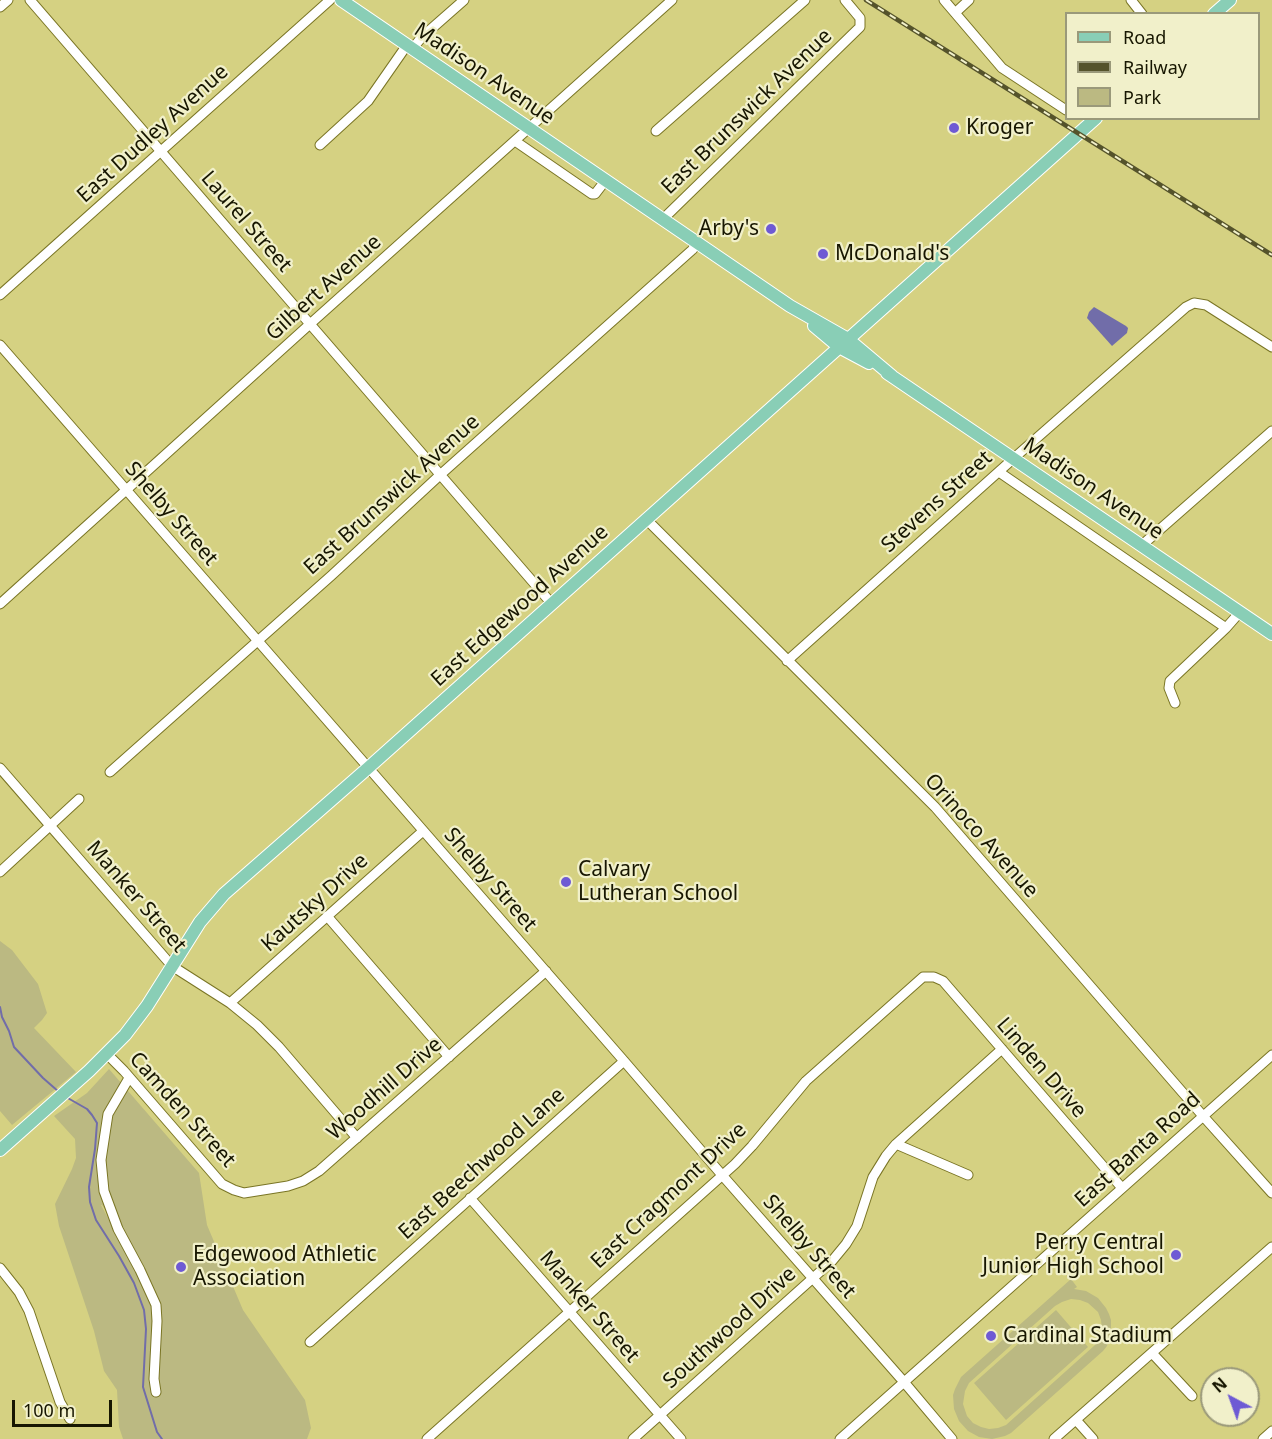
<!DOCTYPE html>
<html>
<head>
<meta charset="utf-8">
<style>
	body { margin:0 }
	#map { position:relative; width:1272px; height:1439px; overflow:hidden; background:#d5d182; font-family:"Noto Sans",sans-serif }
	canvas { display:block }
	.legend { position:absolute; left:1065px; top:12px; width:195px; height:108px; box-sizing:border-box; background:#f1f0ca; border:2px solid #9a997a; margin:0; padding:8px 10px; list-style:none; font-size:18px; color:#171601 }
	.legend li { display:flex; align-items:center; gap:12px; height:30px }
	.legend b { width:30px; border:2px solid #9a997a }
	.north { position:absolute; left:1200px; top:1367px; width:60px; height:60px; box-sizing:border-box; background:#f1f0ca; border:2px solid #9a997a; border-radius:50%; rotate:319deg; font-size:16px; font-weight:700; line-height:24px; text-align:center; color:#171601 }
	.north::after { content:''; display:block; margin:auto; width:21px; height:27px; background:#6e5ad4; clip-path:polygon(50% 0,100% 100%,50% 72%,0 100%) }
	.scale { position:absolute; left:12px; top:1400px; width:100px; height:27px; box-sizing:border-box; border:3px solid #171601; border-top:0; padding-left:8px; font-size:18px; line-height:21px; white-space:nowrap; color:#171601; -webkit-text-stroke:4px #f1f0ca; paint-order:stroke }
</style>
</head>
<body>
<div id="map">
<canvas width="1272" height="1439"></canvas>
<ul class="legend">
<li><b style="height:8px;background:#89ceb6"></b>Road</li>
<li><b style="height:8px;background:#55532b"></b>Railway</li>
<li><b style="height:16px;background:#bbb982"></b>Park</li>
</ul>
<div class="north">N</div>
<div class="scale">100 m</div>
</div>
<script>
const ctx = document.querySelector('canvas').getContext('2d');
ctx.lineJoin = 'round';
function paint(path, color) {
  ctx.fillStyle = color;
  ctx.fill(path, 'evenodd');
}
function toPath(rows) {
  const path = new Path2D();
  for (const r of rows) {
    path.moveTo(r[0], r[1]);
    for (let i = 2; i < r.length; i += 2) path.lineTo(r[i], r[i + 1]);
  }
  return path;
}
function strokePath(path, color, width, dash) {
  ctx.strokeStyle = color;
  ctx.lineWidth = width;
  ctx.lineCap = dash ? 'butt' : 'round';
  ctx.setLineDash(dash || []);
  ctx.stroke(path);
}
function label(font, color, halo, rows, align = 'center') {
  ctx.font = font + ' "Noto Sans",sans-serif';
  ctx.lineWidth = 4.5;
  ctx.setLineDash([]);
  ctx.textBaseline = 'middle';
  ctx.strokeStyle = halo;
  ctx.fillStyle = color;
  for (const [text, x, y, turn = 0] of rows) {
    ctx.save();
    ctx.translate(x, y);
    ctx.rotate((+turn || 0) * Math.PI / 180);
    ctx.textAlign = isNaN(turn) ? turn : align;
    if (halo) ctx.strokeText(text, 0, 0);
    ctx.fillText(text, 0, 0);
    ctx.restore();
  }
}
paint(toPath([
	[0,941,12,950,38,984,47,1013,42,1020,34,1028,76,1072,12,1125,0,1111],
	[109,1069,199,1173,207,1225,243,1310,305,1400,311,1428,307,1439,123,1439,119,1427,117,1390,104,1371,94,1331,59,1226,55,1204,72,1169,76,1158,75,1139,54,1116,87,1093],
	[102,1205,118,1229,145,1286,101,1205],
	[1071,1279,1077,1287,1074,1289,1086,1291,1098,1298,1106,1308,1109,1314,1111,1320,1111,1333,1107,1346,1103,1351,1011,1433,1005,1436,992,1439,979,1437,968,1431,959,1421,954,1409,953,1395,955,1389,961,1377],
	[1071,1299,1080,1300,1088,1303,1098,1312,1101,1320,1102,1329,1100,1338,1095,1345,1006,1425,998,1428,989,1429,981,1427,973,1423,967,1416,963,1404,965,1391,969,1383,1055,1306,1062,1302],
	[1056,1310,1088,1347,1006,1420,974,1383]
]), '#bbb982');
paint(toPath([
	[1094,307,1126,326,1128,328,1127,333,1112,346,1087,318,1089,312]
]), '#716da9');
strokePath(toPath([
	[0,1007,2,1017,9,1031,14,1047,43,1078,59,1092],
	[66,1097,87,1109,92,1115,97,1123,95,1149,89,1187,90,1202,96,1220,119,1256,134,1283,144,1310,146,1329,143,1387,157,1432,162,1439]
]), '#716da9', 2);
const minor = toPath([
	[30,0,552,604],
	[944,0,1002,68,1066,110],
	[1131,0,1142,14],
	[0,7,8,0],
	[955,13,969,0],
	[412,49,422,37,464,0],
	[656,131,805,0],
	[515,141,592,194,595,194,605,181],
	[320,145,368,101,407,45],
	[662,220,860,27,860,18,845,0],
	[0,295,330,0],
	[0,345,624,1061,722,1175,904,1382,952,1439],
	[999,472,1226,628],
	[646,519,935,807,1203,1116,1272,1193],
	[1141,546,1272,431],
	[0,604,310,324,672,0],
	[787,661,1014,458,1186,307,1194,303,1206,305,1272,347],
	[1175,703,1169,688,1170,681,1226,628,1240,612],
	[0,768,172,966,230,1003,257,1025,279,1047,357,1138],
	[110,772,332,575,440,475,692,250,697,244],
	[0,872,79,799],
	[327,916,449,1057],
	[230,1003,423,831],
	[107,1054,124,1071,222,1184,234,1190,244,1193,288,1186,303,1181,319,1171,546,971],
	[129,1078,108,1114,101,1160,104,1191,118,1229,140,1270,156,1305,157,1321,154,1379,156,1392],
	[896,1144,968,1175],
	[470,1198,681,1439],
	[0,1268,19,1292,29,1311,60,1402,70,1419],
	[310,1342,624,1061],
	[1152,1353,1192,1396],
	[1076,1420,1093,1439],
	[427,1439,735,1164,752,1146,806,1081,923,977,934,977,943,981,1122,1188],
	[633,1439,832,1261,846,1244,857,1226,873,1177,886,1156,896,1144,1002,1049],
	[840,1439,1272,1055],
	[1054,1439,1272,1247],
	[1263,1439,1272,1431]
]);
const major = toPath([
	[341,0,790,306,848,339,892,376],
	[1214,14,1230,0],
	[814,326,839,347,869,363],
	[887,373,1272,634],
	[0,1150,89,1071,125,1035,147,1006,200,922,224,894,368,768,1096,118]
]);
strokePath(minor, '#7a7525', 11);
strokePath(major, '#fff', 14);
strokePath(minor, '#fff', 9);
strokePath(major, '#89ceb6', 12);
const rail = toPath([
	[866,0,1272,255]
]);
strokePath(rail, '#55532b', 4.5);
strokePath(rail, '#f1f0ca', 2, [7]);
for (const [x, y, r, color] of [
	[954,128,6,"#6e5ad4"],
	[771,229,6,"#6e5ad4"],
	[823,254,6,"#6e5ad4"],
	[566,882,6,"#6e5ad4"],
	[1176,1255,6,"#6e5ad4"],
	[181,1267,6,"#6e5ad4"],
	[991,1336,6,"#6e5ad4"]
]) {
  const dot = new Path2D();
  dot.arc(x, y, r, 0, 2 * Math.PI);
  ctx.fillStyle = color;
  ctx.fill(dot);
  strokePath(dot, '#f1f0ca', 2);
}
label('21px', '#171601', '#f1f0ca', [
	["Madison Avenue",484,74,34],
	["East Brunswick Avenue",747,112,-44],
	["East Dudley Avenue",153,134,-42],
	["Laurel Street",246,222,49],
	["Gilbert Avenue",324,288,-42],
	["Madison Avenue",1093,489,34],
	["East Brunswick Avenue",392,495,-42],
	["Stevens Street",937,502,-42],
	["Shelby Street",171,514,49],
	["East Edgewood Avenue",520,606,-42],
	["Orinoco Avenue",981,836,48],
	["Shelby Street",490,880,49],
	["Manker Street",136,897,49],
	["Kautsky Drive",315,903,-42],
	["Linden Drive",1041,1068,49],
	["Woodhill Drive",385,1089,-41],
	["Camden Street",182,1110,48],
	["East Banta Road",1138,1150,-42],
	["East Beechwood Lane",482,1164,-42],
	["East Cragmont Drive",669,1196,-43],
	["Shelby Street",809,1247,49],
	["Manker Street",589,1307,49],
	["Southwood Drive",730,1328,-42]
]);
label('21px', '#171601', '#f1f0ca', [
	["Kroger",966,128],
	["Arby's",759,229,"right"],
	["McDonald's",835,254],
	["Calvary",578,870],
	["Lutheran School",578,894],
	["Perry Central",1164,1243,"right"],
	["Junior High School",1164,1267,"right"],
	["Edgewood Athletic",193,1255],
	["Association",193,1279],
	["Cardinal Stadium",1003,1336]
], 'left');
</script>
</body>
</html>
